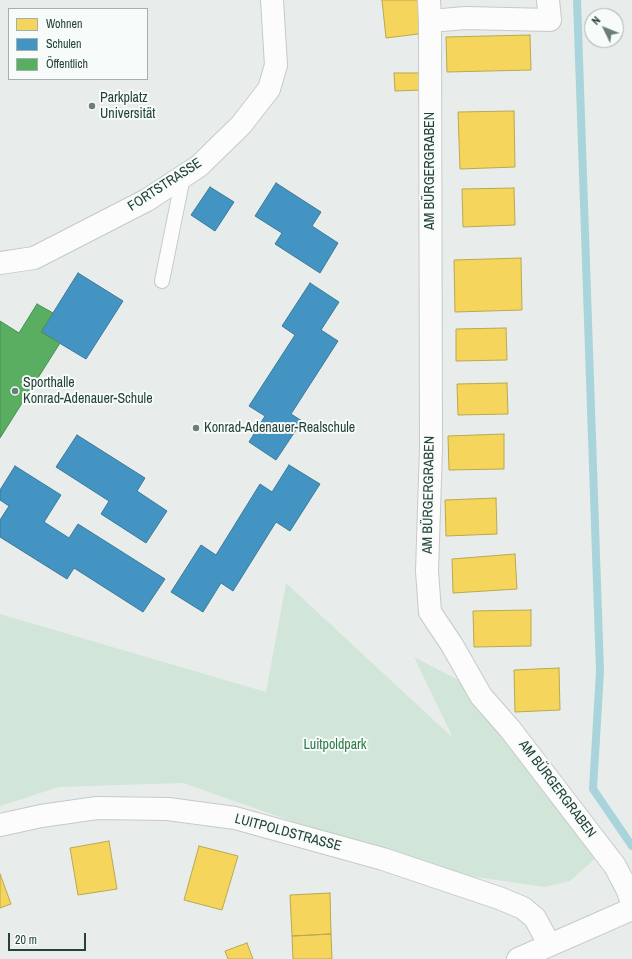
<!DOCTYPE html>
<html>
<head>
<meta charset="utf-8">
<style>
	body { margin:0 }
	#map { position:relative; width:632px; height:959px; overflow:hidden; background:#e8edeb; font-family:"Archivo Narrow",sans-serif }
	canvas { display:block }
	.legend { position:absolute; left:8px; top:8px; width:140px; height:72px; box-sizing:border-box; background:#f7fbf9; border:1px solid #a3b1ad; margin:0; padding:5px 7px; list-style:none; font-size:12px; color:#24423a }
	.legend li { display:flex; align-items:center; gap:8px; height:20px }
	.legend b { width:20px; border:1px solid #a3b1ad }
	.north { position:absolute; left:584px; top:8px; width:40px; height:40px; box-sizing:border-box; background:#f7fbf9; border:1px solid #a3b1ad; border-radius:50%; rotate:313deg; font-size:11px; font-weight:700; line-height:16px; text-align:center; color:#24423a }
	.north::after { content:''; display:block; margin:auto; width:14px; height:18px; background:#697e78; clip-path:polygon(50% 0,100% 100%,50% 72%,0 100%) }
	.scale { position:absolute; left:8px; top:933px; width:78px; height:18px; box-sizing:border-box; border:2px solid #24423a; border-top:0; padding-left:5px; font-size:12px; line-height:14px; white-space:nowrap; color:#24423a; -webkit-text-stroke:3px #f7fbf9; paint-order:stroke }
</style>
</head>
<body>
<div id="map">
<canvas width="632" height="959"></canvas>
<ul class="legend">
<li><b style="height:11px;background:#f6d55c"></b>Wohnen</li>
<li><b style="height:11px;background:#4393c3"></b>Schulen</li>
<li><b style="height:11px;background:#5aae61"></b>Öffentlich</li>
</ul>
<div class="north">N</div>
<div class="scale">20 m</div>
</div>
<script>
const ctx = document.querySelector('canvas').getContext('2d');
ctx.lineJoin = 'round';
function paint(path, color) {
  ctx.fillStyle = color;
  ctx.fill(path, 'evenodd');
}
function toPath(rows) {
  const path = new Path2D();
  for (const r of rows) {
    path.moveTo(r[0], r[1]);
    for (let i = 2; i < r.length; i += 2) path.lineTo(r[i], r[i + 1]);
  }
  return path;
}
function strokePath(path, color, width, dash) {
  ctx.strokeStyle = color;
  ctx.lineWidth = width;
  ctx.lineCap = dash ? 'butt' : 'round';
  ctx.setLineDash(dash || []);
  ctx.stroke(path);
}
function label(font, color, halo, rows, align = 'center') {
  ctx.font = font + ' "Archivo Narrow",sans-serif';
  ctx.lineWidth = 4;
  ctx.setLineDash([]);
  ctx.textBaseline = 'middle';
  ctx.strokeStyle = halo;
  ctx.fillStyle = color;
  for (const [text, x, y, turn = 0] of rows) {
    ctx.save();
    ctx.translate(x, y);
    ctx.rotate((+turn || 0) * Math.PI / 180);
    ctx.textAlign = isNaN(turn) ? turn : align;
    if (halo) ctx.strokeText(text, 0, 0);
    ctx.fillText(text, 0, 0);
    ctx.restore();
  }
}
paint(toPath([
	[286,583,453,738,414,657,495,699,609,846,570,881,545,887,434,871,183,783,59,787,0,806,0,614,266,692]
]), '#d1e6d8');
const homes = toPath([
	[382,0,422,0,426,33,386,38,382,0],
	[530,35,531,70,447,72,446,37,530,35],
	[394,73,420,73,421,90,395,91,394,73],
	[514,111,515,167,460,169,458,112,514,111],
	[514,188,515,225,463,227,462,189,514,188],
	[521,258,522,310,455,312,454,260,521,258],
	[506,328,507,360,456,361,456,329,506,328],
	[507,383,508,414,458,415,457,384,507,383],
	[504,434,504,469,449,470,448,436,504,434],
	[496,498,497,534,446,536,445,500,496,498],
	[515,554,517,589,453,593,452,559,515,554],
	[531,610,531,646,474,647,473,611,531,610],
	[559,668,560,710,515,712,514,670,559,668],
	[109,841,117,889,78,895,70,848,109,841],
	[199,846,238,856,222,910,184,900,199,846],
	[0,874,11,904,0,908,0,874],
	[330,893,331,934,292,936,290,895,330,893],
	[331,934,332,959,293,959,292,936,331,934],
	[247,943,253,959,228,959,225,951,247,943]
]);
paint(homes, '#f6d55c');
strokePath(homes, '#b7a952', 1);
const schools = toPath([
	[276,183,321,212,312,226,338,243,320,273,275,244,282,233,255,216,276,183],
	[210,187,234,202,215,231,191,215,210,187],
	[78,273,123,301,86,359,41,332,78,273],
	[310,283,339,302,321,330,338,341,291,414,302,421,276,460,249,442,265,416,249,406,295,335,282,326,310,283],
	[77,435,145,478,137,491,167,511,146,543,101,514,109,501,56,467,77,435],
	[289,465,320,484,290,531,276,522,233,591,221,583,203,612,171,592,201,545,216,555,260,484,272,492,289,465],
	[15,466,61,495,44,522,69,538,78,524,165,579,143,612,74,568,67,579,0,537,0,520,9,506,0,500,0,490,15,466]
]);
paint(schools, '#4393c3');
strokePath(schools, '#3a7b9a', 1);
const public = toPath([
	[37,304,53,313,41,332,60,343,0,438,0,321,19,333,37,304]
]);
paint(public, '#5aae61');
strokePath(public, '#4a8e55', 1);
strokePath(toPath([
	[577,0,600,671,593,789,632,846]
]), '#a9d4db', 8);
const lane = toPath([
	[162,281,183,177]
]);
const street = toPath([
	[429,0,430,21,431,448,427,571,430,612,452,645,481,696,510,729,615,866,628,891,632,904],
	[430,21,466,18,550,20,548,0],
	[0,263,34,258,147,200,199,166,241,125,269,89,276,65,272,0],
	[0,825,41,816,97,808,168,809,235,818,383,859,499,898,523,908,535,918,549,944],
	[518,959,632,909]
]);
strokePath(lane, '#c5cac8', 16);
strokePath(street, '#c5cac8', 24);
strokePath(lane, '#fcfcfc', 14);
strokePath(street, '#fcfcfc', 22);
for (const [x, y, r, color] of [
	[92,106,4,"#697e78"],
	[15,391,4,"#697e78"],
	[196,428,4,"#697e78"]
]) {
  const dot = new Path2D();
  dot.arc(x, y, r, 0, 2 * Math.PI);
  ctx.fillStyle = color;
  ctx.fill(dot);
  strokePath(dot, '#f7fbf9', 1.5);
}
label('14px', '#24423a', '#f7fbf9', [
	["Parkplatz",100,98],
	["Universität",100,114],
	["Sporthalle",23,383],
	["Konrad-Adenauer-Schule",23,399],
	["Konrad-Adenauer-Realschule",204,428]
], 'left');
label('14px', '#24423a', '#f7fbf9', [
	["AM BÜRGERGRABEN",430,171,-90],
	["FORTSTRASSE",165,185,-33],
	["AM BÜRGERGRABEN",429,495,-89],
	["AM BÜRGERGRABEN",557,789,53],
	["LUITPOLDSTRASSE",288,833,15]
]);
label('14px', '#2d7a4b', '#f7fbf9', [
	["Luitpoldpark",335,745]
]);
</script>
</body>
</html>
